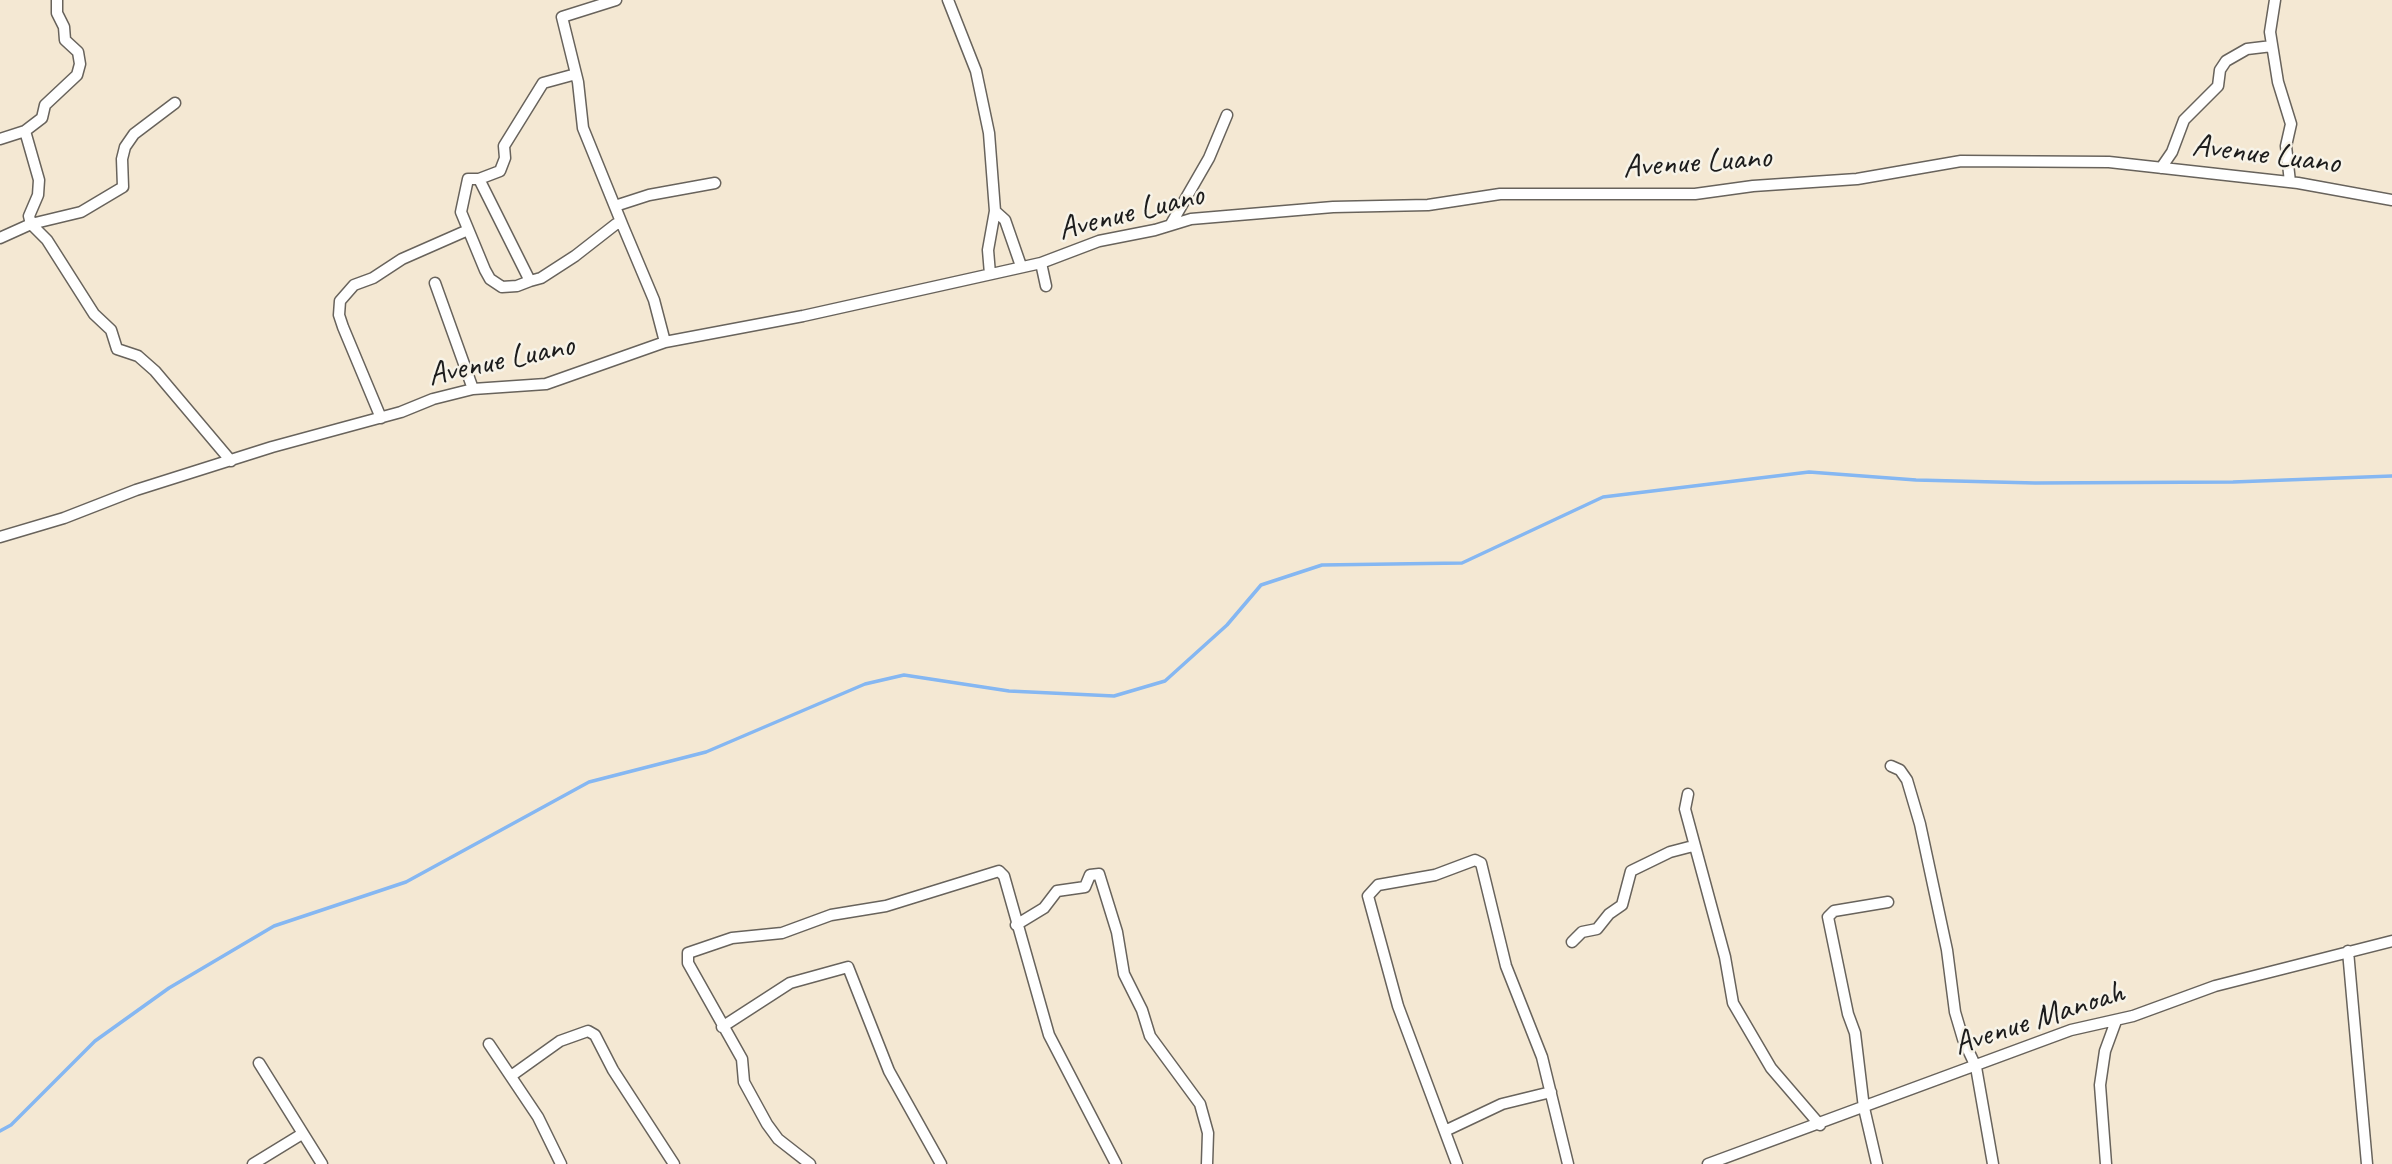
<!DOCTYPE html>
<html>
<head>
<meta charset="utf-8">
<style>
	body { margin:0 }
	canvas { display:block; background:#f4e8d3 }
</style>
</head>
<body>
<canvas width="2392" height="1164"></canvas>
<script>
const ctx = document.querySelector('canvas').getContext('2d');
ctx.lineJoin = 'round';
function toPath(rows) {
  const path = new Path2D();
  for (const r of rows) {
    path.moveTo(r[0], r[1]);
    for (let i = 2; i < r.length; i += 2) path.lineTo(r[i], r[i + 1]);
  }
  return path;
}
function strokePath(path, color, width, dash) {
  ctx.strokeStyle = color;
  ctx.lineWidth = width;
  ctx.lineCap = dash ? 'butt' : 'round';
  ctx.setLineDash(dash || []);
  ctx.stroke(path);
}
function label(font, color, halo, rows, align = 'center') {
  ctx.font = font + ' Caveat,sans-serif';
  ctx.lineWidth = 5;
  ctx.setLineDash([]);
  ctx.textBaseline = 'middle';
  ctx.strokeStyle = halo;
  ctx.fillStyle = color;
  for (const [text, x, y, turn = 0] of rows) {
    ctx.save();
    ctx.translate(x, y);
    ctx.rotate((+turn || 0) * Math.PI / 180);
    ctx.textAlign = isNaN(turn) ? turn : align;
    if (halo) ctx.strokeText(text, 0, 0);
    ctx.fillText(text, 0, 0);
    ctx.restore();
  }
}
strokePath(toPath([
	[0,1131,11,1125,95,1041,169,988,274,926,406,882,589,782,706,752,865,684,904,675,1009,691,1114,696,1165,681,1227,625,1261,585,1322,565,1462,563,1603,497,1809,472,1916,480,2035,483,2233,482,2392,476]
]), '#85b7f2', 3.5);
const street = toPath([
	[57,0,57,13,64,27,65,40,78,52,80,64,77,75,45,105,42,118,25,131,39,180,38,195,29,216,31,224,47,240,94,314,111,330,117,349,138,356,155,371,231,461],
	[616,0,562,17,578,82,583,128,622,224],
	[948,0,976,71,989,133,995,211,988,250,990,274],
	[2275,0,2270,32,2278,82,2291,124,2286,146,2290,182],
	[576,74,543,83,504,146,505,158,500,171,479,179,530,281,541,278,575,256,616,224,622,224,654,300,665,342],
	[0,139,25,131],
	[2161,168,2172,152,2184,120,2218,86,2220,70,2226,61,2247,49,2272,46],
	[479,179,468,179,461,212,485,270,490,279,502,287,517,286,530,281],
	[615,206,649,195,715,183],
	[995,211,1005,220,1021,266],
	[1171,224,1209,158,1227,115],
	[0,238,31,224,81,212,123,187,122,159,125,147,134,134,175,103],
	[1041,263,1046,286],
	[435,283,473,389],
	[381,418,343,327,339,315,340,301,354,285,373,278,402,259,468,230],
	[0,537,64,518,136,490,272,447,401,412,433,399,473,389,546,384,665,342,803,316,1041,263,1099,241,1155,230,1191,219,1333,207,1428,205,1500,194,1695,194,1753,186,1857,179,1961,161,2109,162,2298,183,2392,200],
	[1891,766,1900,770,1907,780,1920,824,1947,950,1955,1012,1963,1039,1976,1067,1993,1164],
	[1688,794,1685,809,1725,957,1733,1003,1771,1068,1820,1125],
	[1016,925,1044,908,1057,891,1085,887,1090,875,1099,874,1117,932,1124,974,1142,1010,1150,1036,1200,1104,1208,1133,1207,1164],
	[1572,942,1582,932,1597,929,1609,914,1622,905,1631,871,1670,852,1693,846],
	[2348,951,2367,1164],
	[722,1027,790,983,848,967,889,1071,941,1164],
	[489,1044,538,1117,561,1164],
	[259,1063,322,1164],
	[511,1076,560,1041,588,1031,595,1035,613,1070,674,1164],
	[1447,1130,1502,1104,1551,1092],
	[253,1164,302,1134],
	[810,1164,778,1139,767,1124,744,1082,742,1059,688,963,688,953,732,938,782,933,831,915,886,906,999,871,1004,876,1049,1035,1116,1164],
	[1457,1164,1398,1006,1368,896,1378,885,1435,875,1475,860,1481,863,1506,966,1542,1057,1568,1164],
	[1708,1164,2071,1030,2133,1016,2215,986,2392,941],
	[1877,1164,1864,1108,1855,1033,1848,1014,1828,917,1834,911,1888,902],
	[2106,1164,2100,1085,2105,1051,2116,1021]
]);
strokePath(street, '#68635c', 13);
strokePath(street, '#fff', 10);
label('33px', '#1c1c1c', '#f7f3e8', [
	["Avenue Luano",2266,155,7],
	["Avenue Luano",1697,163,-4],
	["Avenue Luano",1131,213,-14],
	["Avenue Luano",501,361,-12],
	["Avenue Manoah",2039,1019,-18]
]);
</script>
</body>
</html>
